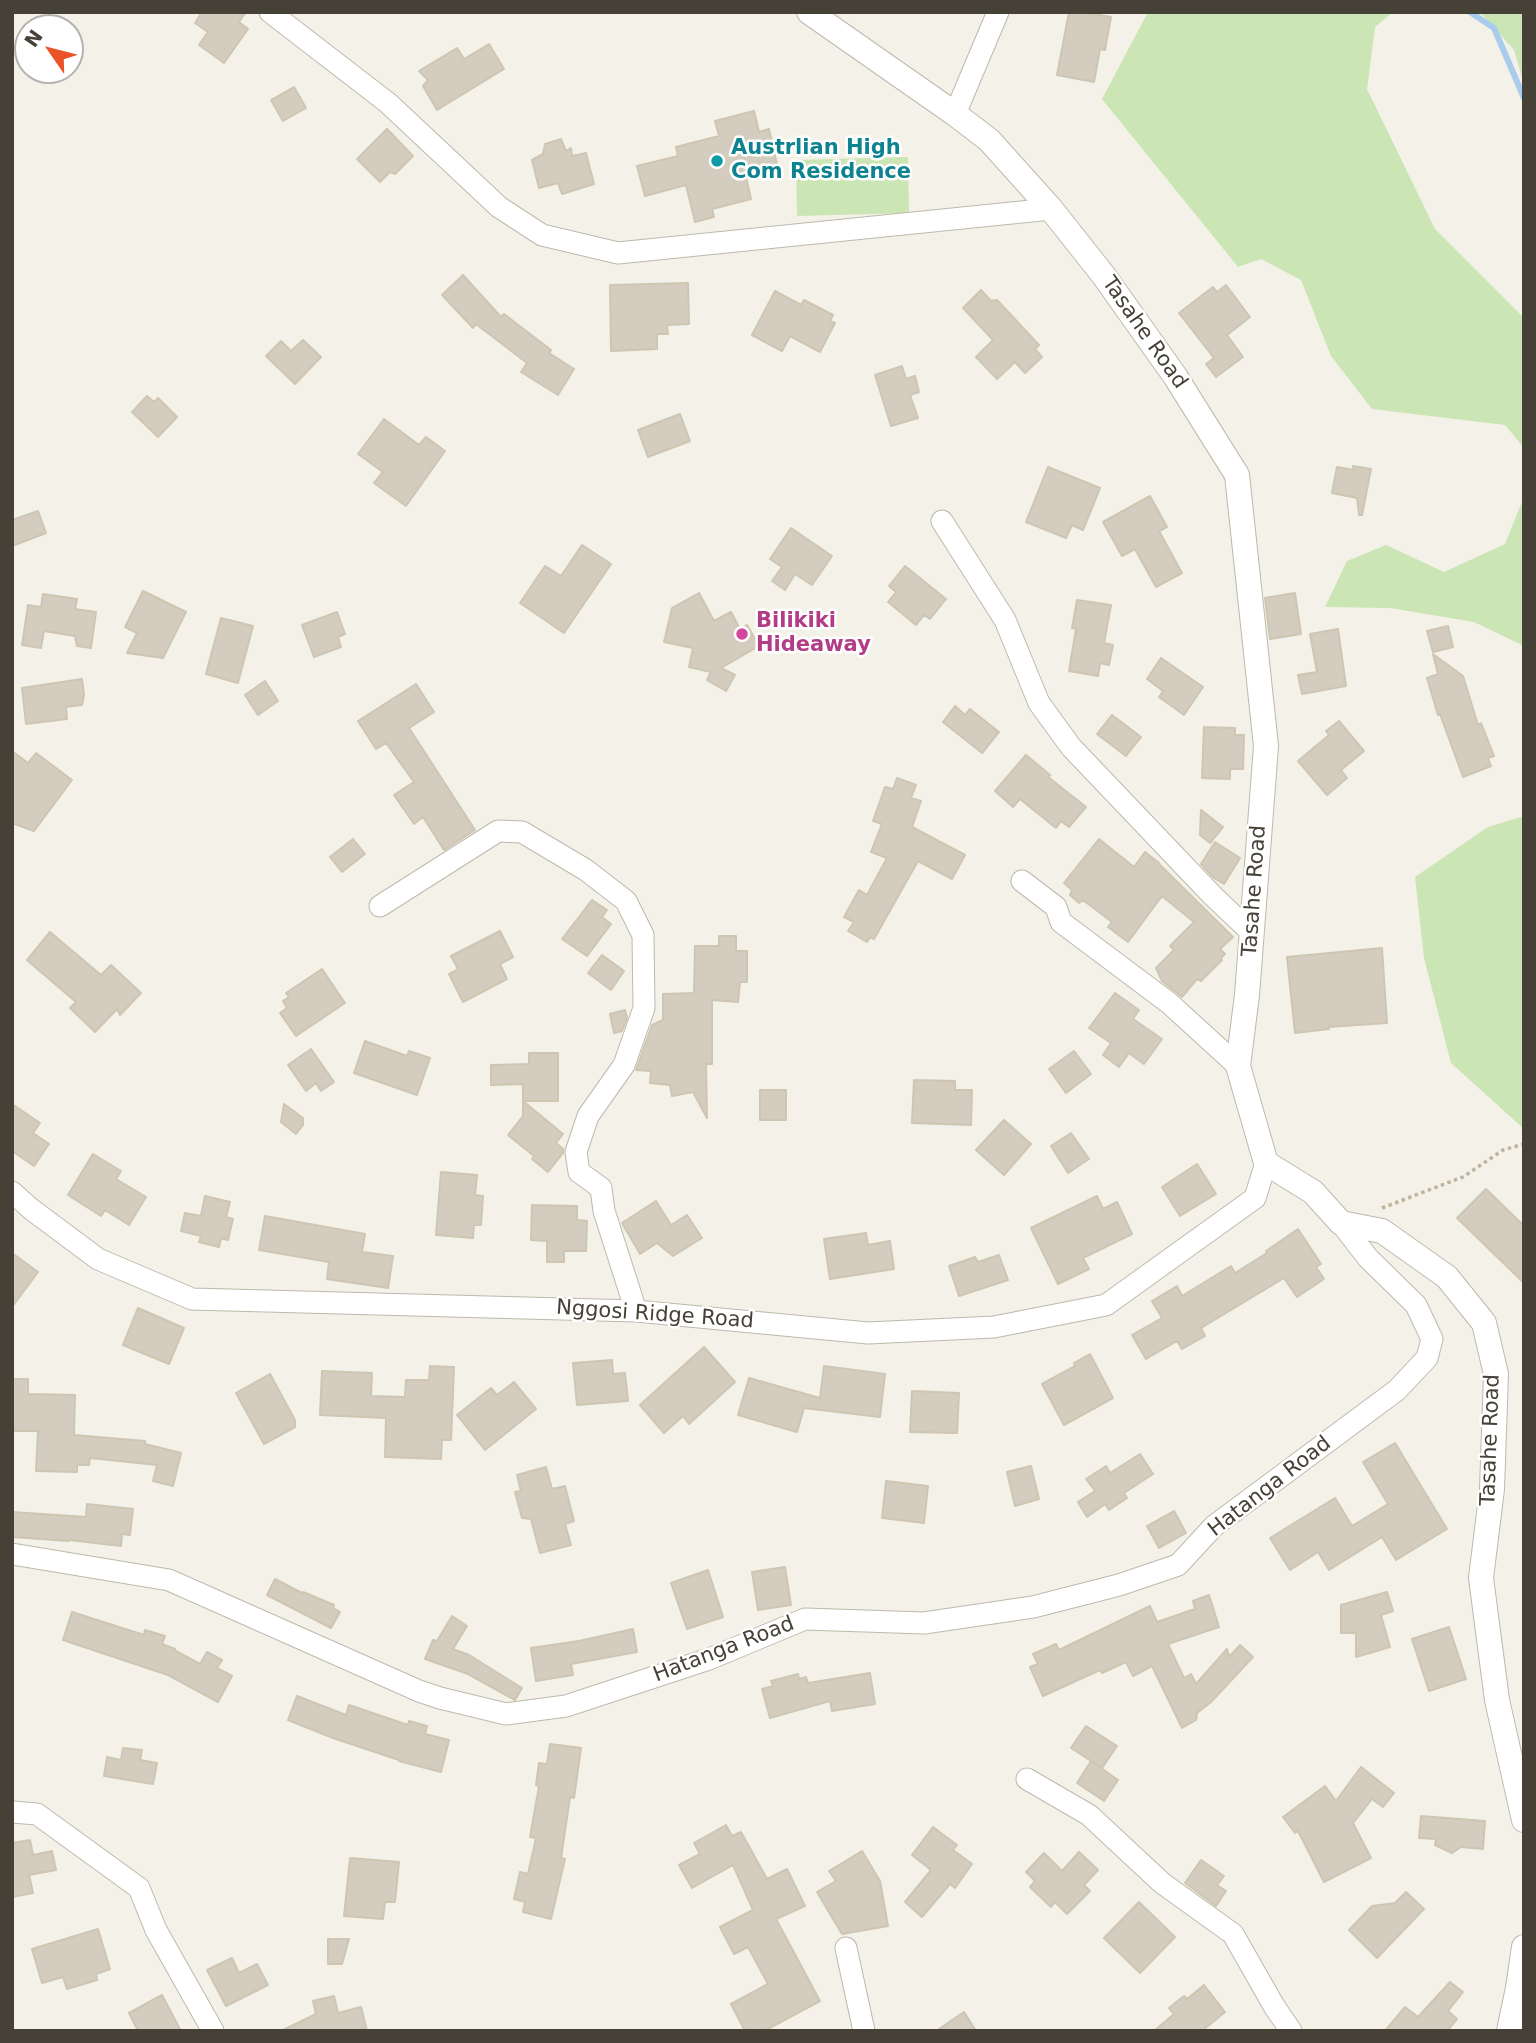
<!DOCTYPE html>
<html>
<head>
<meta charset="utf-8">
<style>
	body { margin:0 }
	#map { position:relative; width:1536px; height:2043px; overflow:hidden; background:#f3f1e8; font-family:"DejaVu Sans",sans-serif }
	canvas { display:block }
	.frame { position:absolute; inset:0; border:14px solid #464137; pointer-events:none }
	.north { position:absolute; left:14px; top:14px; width:70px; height:70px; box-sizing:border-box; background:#fff; border:2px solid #b5b3af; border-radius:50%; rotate:305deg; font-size:19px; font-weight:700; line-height:28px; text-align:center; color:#464137 }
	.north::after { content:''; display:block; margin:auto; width:24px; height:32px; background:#ec5227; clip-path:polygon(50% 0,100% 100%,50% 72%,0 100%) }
</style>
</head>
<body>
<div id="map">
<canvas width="1536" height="2043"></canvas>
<div class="frame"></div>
<div class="north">N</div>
</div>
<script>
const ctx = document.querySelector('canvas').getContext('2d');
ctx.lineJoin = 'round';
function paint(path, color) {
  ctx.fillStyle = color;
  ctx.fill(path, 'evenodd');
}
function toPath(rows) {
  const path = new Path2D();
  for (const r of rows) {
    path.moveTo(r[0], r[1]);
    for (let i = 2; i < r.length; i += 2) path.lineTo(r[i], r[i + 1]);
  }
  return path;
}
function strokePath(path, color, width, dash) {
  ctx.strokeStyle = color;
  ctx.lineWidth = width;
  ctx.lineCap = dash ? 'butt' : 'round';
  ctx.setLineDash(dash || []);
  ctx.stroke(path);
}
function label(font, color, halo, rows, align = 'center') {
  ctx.font = font + ' "DejaVu Sans",sans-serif';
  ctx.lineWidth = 5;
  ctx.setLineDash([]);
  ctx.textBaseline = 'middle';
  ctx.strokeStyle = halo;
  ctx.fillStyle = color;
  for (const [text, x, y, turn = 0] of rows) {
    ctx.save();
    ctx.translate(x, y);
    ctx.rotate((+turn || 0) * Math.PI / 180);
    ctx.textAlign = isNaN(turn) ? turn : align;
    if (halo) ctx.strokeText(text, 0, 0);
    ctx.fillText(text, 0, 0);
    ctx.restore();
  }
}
paint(toPath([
	[1148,12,1393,12,1375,27,1367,89,1435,229,1524,318,1524,448,1505,425,1372,409,1331,356,1301,280,1261,259,1238,267,1102,99],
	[1480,12,1524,12,1524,84,1514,50],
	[908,157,909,213,797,216,796,160],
	[1524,497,1524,646,1474,622,1390,608,1325,607,1347,561,1386,545,1444,572,1505,544],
	[1524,816,1524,1129,1451,1063,1424,958,1415,877,1488,827]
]), '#cbe5b4');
strokePath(toPath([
	[1470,12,1494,28,1524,98]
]), '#a9ccec', 6);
const building = toPath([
	[202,12,246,12,239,22,248,29,224,63,199,45,208,32,195,23,202,12],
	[1069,12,1082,12,1111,17,1105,50,1100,49,1094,82,1057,75,1069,12],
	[489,44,504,69,437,110,423,86,428,80,419,71,457,48,464,59,489,44],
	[294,87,306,108,283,121,271,100,294,87],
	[754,111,759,132,769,129,778,169,746,177,751,199,712,209,714,217,695,222,686,185,645,196,637,166,678,156,676,147,719,136,715,121,754,111],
	[387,129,413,156,395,174,390,172,380,182,357,159,387,129],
	[561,139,566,151,571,148,572,156,586,153,594,184,562,194,558,183,539,188,532,160,543,154,545,144,561,139],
	[463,275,501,317,504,314,551,350,549,353,574,369,558,395,521,372,527,363,476,324,473,328,442,295,463,275],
	[688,283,689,324,667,325,668,334,657,334,657,349,611,351,610,285,688,283],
	[1226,285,1250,317,1227,335,1243,357,1216,377,1206,364,1214,358,1179,313,1213,287,1217,292,1226,285],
	[981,290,991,301,997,300,1039,345,1035,349,1042,357,1025,373,1015,362,997,379,976,357,993,340,963,308,981,290],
	[775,291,801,305,804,300,833,315,830,321,835,323,820,352,790,336,782,351,752,335,775,291],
	[303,340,321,357,295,384,266,356,281,341,291,351,303,340],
	[902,366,906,379,915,376,919,392,910,395,918,418,891,426,875,375,902,366],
	[147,396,154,402,158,398,177,417,158,437,132,412,147,396],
	[680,414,690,441,648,457,638,430,680,414],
	[384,419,419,445,426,437,445,451,406,506,374,483,383,472,358,454,384,419],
	[1353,466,1371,469,1362,515,1359,515,1357,498,1332,493,1337,467,1354,470,1353,466],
	[1048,467,1100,488,1083,530,1072,525,1066,538,1026,522,1048,467],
	[1150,496,1167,527,1159,531,1182,573,1156,587,1135,549,1122,556,1103,522,1150,496],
	[38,511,46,533,12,546,12,520,38,511],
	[791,528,832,556,812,585,795,574,785,590,772,581,782,567,770,559,791,528],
	[582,545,611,564,564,633,520,603,545,566,561,576,582,545],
	[905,566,946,599,930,619,924,615,916,625,888,602,896,592,889,586,905,566],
	[143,591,186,612,163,658,127,653,137,633,125,627,143,591],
	[699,593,714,621,731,612,740,629,747,625,759,646,721,668,735,675,726,691,707,680,711,672,689,667,693,648,664,642,672,608,699,593],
	[1295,593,1301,634,1270,639,1265,598,1295,593],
	[43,594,77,599,75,609,96,612,91,648,77,646,75,636,44,631,41,648,22,645,28,605,41,607,43,594],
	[1077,600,1111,605,1104,643,1113,645,1109,665,1100,663,1098,676,1069,671,1076,629,1072,628,1077,600],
	[337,612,345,634,338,637,341,647,314,657,302,625,337,612],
	[221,618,253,626,238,683,206,674,221,618],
	[1448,626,1453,647,1433,652,1427,631,1448,626],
	[1338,629,1346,686,1302,694,1298,675,1317,672,1310,634,1338,629],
	[1433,654,1463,676,1478,725,1481,723,1494,756,1488,758,1491,766,1463,777,1440,714,1438,715,1427,678,1438,674,1433,654],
	[1161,658,1203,687,1184,715,1159,697,1163,691,1147,679,1161,658],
	[82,679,84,695,82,705,66,707,67,719,26,724,22,688,82,679],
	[265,681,278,701,258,715,245,695,265,681],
	[416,684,434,712,409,728,475,830,444,850,423,817,414,824,394,795,414,782,386,743,376,749,358,721,416,684],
	[955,706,965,715,970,709,999,732,982,753,943,722,955,706],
	[1112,715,1141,737,1126,756,1097,734,1112,715],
	[1339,721,1364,751,1341,770,1347,778,1327,795,1298,761,1329,735,1326,731,1339,721],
	[1204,727,1235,728,1235,735,1244,735,1243,769,1230,769,1230,779,1202,778,1204,727],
	[12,751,28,763,36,753,72,780,34,831,12,823,12,751],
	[1026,755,1050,775,1048,777,1086,807,1069,827,1061,821,1056,828,1020,799,1013,807,995,791,1026,755],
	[897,778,916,785,911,798,921,801,912,827,965,855,952,879,918,861,874,939,870,937,867,942,848,931,854,922,844,917,859,890,867,895,887,858,871,852,882,824,873,821,885,787,893,789,897,778],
	[1201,810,1223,827,1210,843,1200,835,1201,810],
	[353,839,365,854,342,872,330,857,353,839],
	[1099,839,1134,867,1145,852,1159,863,1159,864,1233,937,1220,949,1225,954,1221,958,1222,960,1201,981,1197,979,1182,997,1162,981,1156,968,1174,950,1170,946,1194,922,1162,896,1128,942,1108,927,1112,922,1083,900,1079,903,1070,895,1072,890,1064,883,1099,839],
	[1215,842,1240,858,1224,884,1214,878,1201,864,1215,842],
	[592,900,607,910,602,917,611,924,587,956,562,939,592,900],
	[500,931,513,957,500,964,507,979,463,1002,449,974,458,969,451,956,500,931],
	[50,932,101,975,111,965,141,993,120,1015,117,1009,95,1032,70,1008,76,1002,27,960,50,932],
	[719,936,736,936,736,951,747,951,747,982,740,982,738,1002,712,1000,712,1064,706,1064,707,1118,693,1092,672,1096,670,1085,650,1083,651,1071,636,1070,652,1025,663,1020,663,994,694,993,695,946,719,946,719,936],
	[1382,948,1387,1023,1328,1027,1329,1029,1295,1033,1287,957,1382,948],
	[602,955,624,971,611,990,588,973,602,955],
	[322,969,345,1003,296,1036,280,1013,287,1008,283,1001,289,997,286,993,322,969],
	[1115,993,1139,1010,1133,1019,1162,1039,1144,1064,1129,1053,1119,1067,1103,1055,1111,1043,1089,1028,1115,993],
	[625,1010,627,1018,622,1031,614,1033,610,1014,625,1010],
	[365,1041,407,1056,409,1051,430,1058,417,1095,354,1073,365,1041],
	[311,1049,334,1082,321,1091,316,1083,306,1091,288,1065,311,1049],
	[1074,1051,1091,1074,1066,1093,1049,1069,1074,1051],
	[529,1053,558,1053,558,1101,523,1101,563,1134,556,1143,563,1149,563,1153,548,1172,532,1159,534,1156,508,1135,523,1116,523,1084,491,1085,491,1065,529,1064,529,1053],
	[914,1080,955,1081,955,1090,972,1090,971,1125,912,1123,914,1080],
	[760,1090,786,1090,786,1120,760,1120,760,1090],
	[12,1104,40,1123,33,1133,49,1144,34,1166,12,1151,12,1104],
	[284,1104,303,1118,303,1125,296,1134,281,1122,284,1104],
	[1004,1120,1031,1144,1004,1175,976,1150,1004,1120],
	[1071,1133,1089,1159,1068,1173,1051,1146,1071,1133],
	[93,1154,121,1171,116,1179,146,1197,129,1225,105,1210,101,1216,68,1195,93,1154],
	[1197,1164,1216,1194,1180,1216,1162,1187,1197,1164],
	[441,1172,477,1175,475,1195,483,1196,481,1225,474,1225,473,1238,436,1235,441,1172],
	[1486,1189,1524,1226,1524,1283,1457,1218,1486,1189],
	[205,1196,230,1202,226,1217,233,1219,228,1240,221,1238,219,1247,199,1242,201,1236,181,1231,185,1213,201,1216,205,1196],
	[1097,1196,1103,1209,1117,1202,1132,1234,1083,1258,1089,1269,1058,1284,1031,1228,1097,1196],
	[656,1201,671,1225,687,1215,702,1238,673,1256,657,1243,640,1254,622,1223,656,1201],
	[532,1205,577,1206,577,1220,587,1221,586,1251,564,1251,564,1262,547,1262,547,1241,531,1240,532,1205],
	[265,1216,365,1234,362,1252,393,1256,388,1288,327,1279,329,1262,259,1250,265,1216],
	[1298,1229,1321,1264,1316,1267,1324,1279,1297,1297,1284,1278,1201,1328,1205,1336,1182,1349,1177,1341,1146,1359,1132,1335,1162,1318,1152,1301,1177,1286,1182,1296,1231,1266,1235,1273,1267,1253,1266,1251,1298,1229],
	[866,1233,868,1245,890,1241,894,1269,830,1279,824,1239,866,1233],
	[12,1253,38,1272,12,1307,12,1253],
	[999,1255,1008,1280,959,1296,949,1266,975,1257,978,1262,999,1255],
	[138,1308,184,1328,169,1364,123,1345,138,1308],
	[704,1347,735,1382,689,1424,683,1416,664,1433,640,1405,704,1347],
	[1090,1354,1113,1398,1064,1425,1042,1384,1075,1366,1074,1363,1090,1354],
	[612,1360,613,1374,625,1373,628,1401,577,1405,573,1363,612,1360],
	[430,1366,454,1367,451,1440,442,1440,441,1459,385,1457,386,1418,320,1415,322,1371,372,1373,371,1396,405,1397,406,1380,429,1380,430,1366],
	[824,1366,885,1374,880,1417,804,1408,797,1432,738,1415,749,1378,820,1398,824,1366],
	[270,1374,295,1420,295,1427,264,1444,236,1393,270,1374],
	[12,1379,28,1379,28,1394,75,1395,74,1435,145,1441,145,1444,181,1453,173,1486,153,1481,157,1465,90,1458,89,1465,77,1465,77,1472,36,1471,38,1431,12,1431,12,1379],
	[514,1382,536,1409,485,1450,457,1415,491,1388,497,1395,514,1382],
	[912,1391,959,1393,957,1433,910,1432,912,1391],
	[1395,1443,1447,1529,1396,1560,1382,1537,1329,1570,1318,1552,1290,1570,1270,1538,1335,1498,1352,1526,1388,1504,1363,1462,1395,1443],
	[1140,1454,1153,1474,1124,1493,1127,1498,1109,1510,1105,1504,1087,1517,1078,1502,1095,1491,1086,1479,1106,1466,1110,1473,1140,1454],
	[1031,1466,1039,1499,1015,1506,1007,1472,1031,1466],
	[546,1467,552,1489,565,1486,574,1521,565,1524,571,1545,540,1553,531,1519,522,1518,515,1492,521,1491,517,1475,546,1467],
	[886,1481,928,1486,924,1523,882,1518,886,1481],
	[87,1504,133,1509,130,1535,122,1534,121,1546,69,1540,69,1541,12,1537,12,1512,86,1517,87,1504],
	[1174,1511,1186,1533,1159,1548,1147,1526,1174,1511],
	[785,1567,791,1605,758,1610,752,1572,785,1567],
	[708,1570,723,1617,687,1629,671,1583,708,1570],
	[275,1579,302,1593,303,1592,334,1605,333,1608,340,1612,331,1628,267,1595,275,1579],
	[1387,1592,1393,1611,1381,1615,1390,1647,1356,1657,1356,1633,1341,1633,1341,1605,1387,1592],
	[1209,1595,1219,1627,1168,1644,1184,1678,1191,1674,1196,1684,1227,1649,1229,1657,1240,1645,1253,1657,1211,1702,1197,1713,1196,1720,1182,1728,1152,1666,1133,1676,1126,1662,1102,1673,1100,1670,1043,1696,1030,1667,1038,1664,1033,1654,1056,1644,1059,1650,1150,1606,1157,1622,1195,1609,1193,1601,1209,1595],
	[72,1612,144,1635,145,1630,165,1636,162,1644,175,1649,174,1650,200,1664,207,1652,222,1660,217,1668,232,1676,218,1702,168,1675,63,1640,72,1612],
	[452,1616,467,1626,453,1649,469,1655,522,1688,515,1700,468,1674,425,1659,433,1640,437,1641,452,1616],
	[1449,1627,1466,1679,1429,1691,1412,1639,1449,1627],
	[633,1629,637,1652,571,1664,573,1675,536,1681,531,1648,579,1641,633,1629],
	[870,1673,875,1704,832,1711,830,1701,770,1718,762,1689,773,1686,771,1681,798,1674,799,1679,806,1677,808,1683,870,1673],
	[297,1696,346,1715,349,1705,408,1725,409,1721,427,1726,425,1734,449,1740,441,1772,399,1761,399,1760,333,1738,288,1720,297,1696],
	[1086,1726,1117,1746,1102,1768,1071,1748,1086,1726],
	[550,1744,581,1748,574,1798,570,1797,561,1858,565,1859,551,1919,523,1912,525,1902,514,1899,520,1872,528,1874,536,1838,530,1837,539,1786,536,1785,539,1763,547,1764,550,1744],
	[123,1748,142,1750,140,1760,157,1763,153,1784,104,1776,107,1757,121,1760,123,1748],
	[1091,1761,1118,1780,1104,1801,1077,1783,1091,1761],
	[1361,1767,1394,1793,1383,1807,1372,1799,1353,1823,1371,1858,1324,1882,1298,1831,1295,1833,1283,1817,1325,1786,1336,1801,1361,1767],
	[1421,1816,1485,1821,1483,1849,1461,1847,1452,1853,1435,1845,1436,1839,1419,1838,1421,1816],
	[726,1825,732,1836,741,1832,767,1879,787,1869,805,1906,776,1919,820,2001,764,2031,745,2031,731,2004,768,1984,748,1947,734,1954,720,1927,753,1910,733,1865,692,1888,679,1865,700,1854,694,1843,726,1825],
	[933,1827,957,1845,953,1850,972,1864,955,1888,950,1884,922,1917,905,1902,931,1870,912,1855,933,1827],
	[30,1840,33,1855,52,1851,56,1870,29,1875,33,1893,12,1897,12,1843,30,1840],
	[862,1851,880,1881,888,1926,842,1934,817,1892,836,1881,829,1871,862,1851],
	[1079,1852,1098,1870,1084,1885,1090,1891,1067,1914,1055,1902,1051,1907,1030,1887,1035,1881,1026,1872,1044,1853,1062,1871,1079,1852],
	[350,1858,399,1862,395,1902,385,1902,383,1919,344,1916,350,1858],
	[1201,1860,1224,1876,1217,1885,1226,1891,1216,1906,1185,1883,1201,1860],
	[1406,1892,1424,1909,1377,1958,1349,1930,1372,1906,1395,1903,1406,1892],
	[1139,1902,1175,1937,1140,1973,1104,1938,1139,1902],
	[98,1929,110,1969,96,1974,97,1980,67,1989,63,1977,42,1983,32,1949,98,1929],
	[328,1939,349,1939,342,1964,328,1964,328,1939],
	[232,1958,239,1973,257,1964,268,1985,226,2006,207,1970,232,1958],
	[1450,1982,1463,1992,1448,2011,1457,2019,1447,2031,1385,2031,1405,2007,1418,2017,1450,1982],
	[1204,1985,1225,2012,1202,2031,1154,2031,1174,2014,1169,2008,1184,1996,1187,1999,1204,1985],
	[162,1995,181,2031,138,2031,129,2013,162,1995],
	[334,1996,338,2013,361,2007,367,2031,281,2031,316,2014,313,2001,334,1996],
	[964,2012,976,2031,936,2031,964,2012]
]);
paint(building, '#d4cdbf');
strokePath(building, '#cec5b2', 2);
const minor = toPath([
	[270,12,388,103,499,207,542,235,618,253,1051,209],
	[955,114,998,12],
	[942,521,1005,620,1039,703,1071,747,1213,896,1251,932],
	[1022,881,1056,907,1061,922,1169,1003,1238,1066],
	[380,906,498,831,522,832,586,870,626,901,643,935,644,1008,624,1065,588,1116,576,1152,579,1172,601,1188,604,1211,636,1311],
	[12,1192,31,1209,98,1259,192,1299,636,1311,868,1333,994,1327,1106,1305,1255,1198,1266,1163],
	[12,1554,169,1580,419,1691,440,1698,506,1714,566,1706,709,1659,805,1619,924,1623,1033,1607,1119,1585,1178,1565,1214,1526,1397,1390,1427,1358,1432,1339,1416,1305,1368,1258,1341,1223],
	[1027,1779,1089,1815,1162,1883,1233,1934,1274,2006,1291,2031],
	[12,1812,37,1814,139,1888,156,1930,213,2031],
	[846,1948,864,2031]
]);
const tertiary = toPath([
	[809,12,955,114,989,140,1051,209,1104,276,1175,376,1237,475,1266,746,1247,995,1238,1066,1266,1163,1313,1192,1341,1223,1382,1231,1447,1277,1484,1323,1496,1374,1492,1489,1481,1578,1497,1700,1524,1820],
	[1509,2031,1518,1988,1524,1947]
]);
strokePath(minor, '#beb9ac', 23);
strokePath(tertiary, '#beb9ac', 26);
strokePath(toPath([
	[1382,1208,1463,1177,1503,1150,1524,1144]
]), '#bfb59e', 3.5, [3.5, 3.5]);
strokePath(minor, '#fff', 21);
strokePath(tertiary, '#fff', 24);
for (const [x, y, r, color] of [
	[717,161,7,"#0f9aa8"],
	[742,634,7,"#d1479c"]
]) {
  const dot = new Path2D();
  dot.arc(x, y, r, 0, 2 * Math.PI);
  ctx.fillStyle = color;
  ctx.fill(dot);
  strokePath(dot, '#fff', 2.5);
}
label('bold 21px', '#0d838f', '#fff', [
	["Austrlian High",731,149],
	["Com Residence",731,173]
], 'left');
label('21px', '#464137', '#fff', [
	["Tasahe Road",1144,333,55],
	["Tasahe Road",1255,891,-86],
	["Nggosi Ridge Road",655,1315,4],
	["Tasahe Road",1491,1440,-88],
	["Hatanga Road",1270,1487,-38],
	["Hatanga Road",724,1650,-21]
]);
label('bold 21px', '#b23c85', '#fff', [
	["Bilikiki",756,622],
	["Hideaway",756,646]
], 'left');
</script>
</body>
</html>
